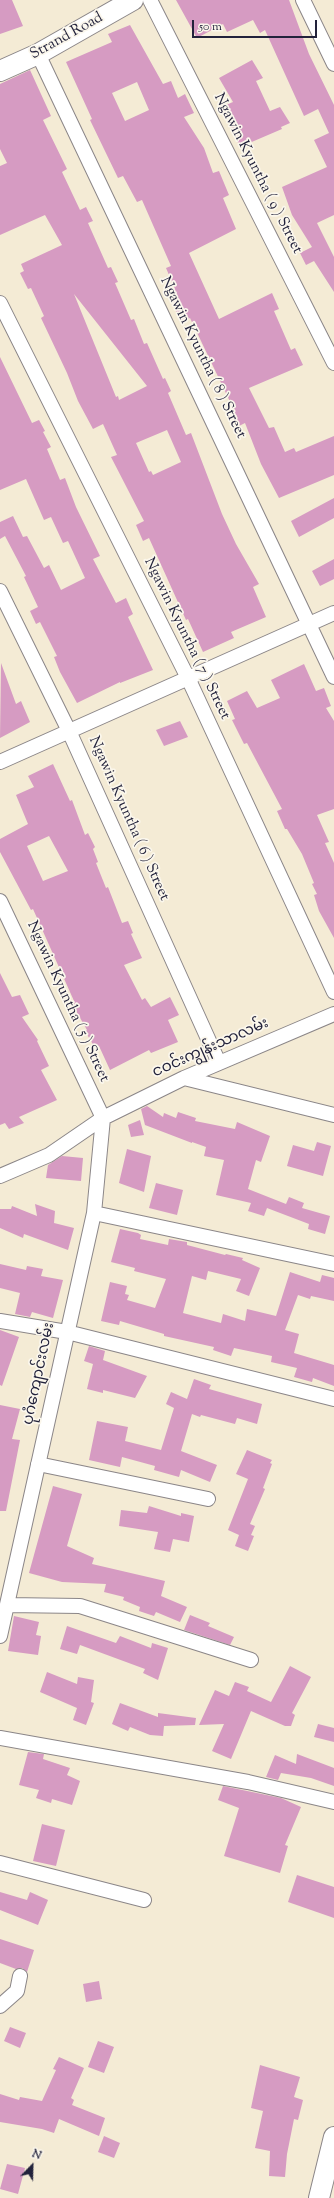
<!DOCTYPE html>
<html>
<head>
<meta charset="utf-8">
<style>
	body { margin:0 }
	#map { position:relative; width:334px; height:2198px; overflow:hidden; background:#f4ebd5; font-family:"Sorts Mill Goudy",serif }
	canvas { display:block }
	.north { position:absolute; left:12px; top:2146px; width:40px; height:40px; -webkit-text-stroke:3px #fbf7ec; paint-order:stroke; rotate:23deg; font-size:11px; font-weight:700; line-height:16px; text-align:center; color:#22223b }
	.north::after { content:''; display:block; margin:auto; width:14px; height:18px; background:#22223b; clip-path:polygon(50% 0,100% 100%,50% 72%,0 100%) }
	.scale { position:absolute; left:192px; top:20px; width:125px; height:18px; box-sizing:border-box; border:2px solid #22223b; border-top:0; padding-left:5px; font-size:12px; line-height:14px; white-space:nowrap; color:#22223b; -webkit-text-stroke:3px #fbf7ec; paint-order:stroke }
</style>
</head>
<body>
<div id="map">
<canvas width="334" height="2198"></canvas>
<div class="north">N</div>
<div class="scale">50 m</div>
</div>
<script>
const ctx = document.querySelector('canvas').getContext('2d');
ctx.lineJoin = 'round';
function paint(path, color) {
  ctx.fillStyle = color;
  ctx.fill(path, 'evenodd');
}
function toPath(rows) {
  const path = new Path2D();
  for (const r of rows) {
    path.moveTo(r[0], r[1]);
    for (let i = 2; i < r.length; i += 2) path.lineTo(r[i], r[i + 1]);
  }
  return path;
}
function strokePath(path, color, width, dash) {
  ctx.strokeStyle = color;
  ctx.lineWidth = width;
  ctx.lineCap = dash ? 'butt' : 'round';
  ctx.setLineDash(dash || []);
  ctx.stroke(path);
}
function label(font, color, halo, rows, align = 'center') {
  ctx.font = font + ' "Sorts Mill Goudy","Noto Sans Myanmar",serif';
  ctx.lineWidth = 3.5;
  ctx.setLineDash([]);
  ctx.textBaseline = 'middle';
  ctx.strokeStyle = halo;
  ctx.fillStyle = color;
  for (const [text, x, y, turn = 0] of rows) {
    ctx.save();
    ctx.translate(x, y);
    ctx.rotate((+turn || 0) * Math.PI / 180);
    ctx.textAlign = isNaN(turn) ? turn : align;
    if (halo) ctx.strokeText(text, 0, 0);
    ctx.fillText(text, 0, 0);
    ctx.restore();
  }
}
paint(toPath([
	[0,0,12,0,23,26,0,34],
	[176,0,289,0,309,54,334,105,334,215,317,223,334,257,334,292,314,261,306,265,300,253,312,247,292,215,282,187,327,167,314,140,329,133,318,109,304,116,265,30,260,33,253,20,227,32,223,24,197,38],
	[130,25,163,84,171,81,178,98,185,94,194,113,184,117,204,148,213,173,219,171,229,195,223,198,236,229,189,253,219,319,272,293,279,309,274,311,291,350,295,348,303,365,249,388,269,428,274,427,285,452,294,448,296,452,334,436,334,475,279,498,261,464,245,423,239,426,232,411,234,410,190,318,181,322,167,292,175,289,166,268,171,266,142,200,137,202,123,176,118,178,90,120,92,119,66,62,112,42,108,34],
	[137,82,149,110,125,121,112,93],
	[252,60,263,78,256,81,270,111,280,107,290,123,281,127,282,129,240,147,231,128,236,126,226,105,233,102,219,78],
	[30,70,51,116,43,120,67,169,62,172,80,210,86,207,93,221,88,223,108,268,111,267,118,282,115,283,131,320,134,319,144,344,147,343,163,379,165,378,171,391,168,393,186,435,191,433,222,514,236,544,259,584,253,587,266,617,231,632,234,638,203,652,188,619,186,620,149,538,143,541,136,525,144,521,111,457,117,455,103,424,93,429,78,401,67,373,41,318,44,316,31,288,28,289,20,273,24,271,21,264,62,245,45,215,0,235,0,166,7,163,0,149,0,84],
	[74,294,147,386,119,400,118,396,116,397],
	[167,430,181,462,153,475,151,471,149,472,136,443],
	[0,357,32,423,39,420,45,431,43,432,51,447,47,449,60,480,65,478,76,507,100,556,93,559,116,603,126,598,133,614,128,617,153,670,120,683,120,682,77,703,60,672,54,657,57,656,40,622,36,624,30,611,38,607,24,577,26,576,5,536,0,539,0,522,13,516,23,537,27,536,44,568,49,565,61,590,85,578,68,541,63,543,51,517,44,520,26,479,0,490],
	[334,498,334,518,299,537,291,521],
	[334,559,334,579,320,586,312,571],
	[1,663,16,704,21,701,30,722,0,738],
	[304,664,316,691,324,688,331,706,326,708,334,721,334,809,317,815,329,842,325,843,334,863,334,938,319,911,314,895,317,894,312,884,314,883,302,854,287,829,285,829,277,811,282,809,247,743,244,744,232,720,235,719,227,701,247,691,257,708,280,698,271,680],
	[180,721,188,737,164,746,156,730],
	[53,764,70,801,72,800,85,835,88,833,95,847,93,849,98,862,96,863,106,888,108,887,122,923,128,921,133,933,131,934,142,958,124,965,142,1000,145,998,151,1007,170,997,179,1015,168,1020,178,1042,151,1053,149,1050,110,1070,99,1046,95,1048,85,1031,87,1030,71,1002,74,1001,33,909,31,910,0,852,0,839,28,824,16,795,34,787,28,776],
	[49,836,68,871,43,881,27,846],
	[0,973,12,997,20,995,29,1014,22,1017,38,1040,37,1041,49,1066,41,1070,57,1100,19,1117,24,1123,9,1129,5,1123,0,1125],
	[147,1106,163,1117,164,1113,176,1118,178,1112,196,1118,195,1121,235,1129,237,1122,270,1136,261,1162,256,1160,248,1189,286,1204,289,1197,304,1203,302,1208,330,1216,325,1234,308,1229,309,1224,267,1208,264,1216,248,1211,251,1203,216,1195,224,1160,204,1156,206,1147,192,1142,192,1143,145,1125,141,1109],
	[140,1120,144,1135,131,1137,128,1125],
	[317,1142,331,1146,323,1176,287,1166,293,1145,314,1151],
	[127,1149,151,1156,144,1192,119,1183],
	[62,1156,83,1158,81,1181,46,1178,48,1165],
	[156,1183,183,1190,177,1215,149,1208],
	[35,1204,55,1211,54,1223,74,1228,68,1250,24,1234,23,1238,0,1228,0,1209,11,1209,12,1206,37,1216],
	[120,1229,138,1233,141,1235,140,1239,168,1245,169,1239,187,1242,187,1245,225,1255,226,1254,243,1258,242,1260,260,1268,249,1296,236,1291,241,1279,208,1271,206,1280,192,1276,183,1313,221,1323,223,1314,245,1321,247,1309,276,1316,290,1272,320,1282,322,1275,334,1278,334,1301,311,1296,310,1299,298,1295,285,1330,299,1334,294,1353,334,1365,334,1386,313,1378,312,1382,294,1377,297,1368,271,1362,272,1356,234,1348,231,1356,213,1350,214,1347,164,1336,164,1334,120,1321,119,1325,101,1321,110,1282,127,1286,125,1294,129,1295,127,1300,155,1308,166,1279,134,1271,135,1268,111,1262],
	[0,1264,26,1270,27,1266,43,1269,41,1276,63,1280,53,1318,32,1312,30,1317,15,1314,20,1293,0,1288],
	[0,1330,19,1337,2,1386,0,1385],
	[89,1346,105,1351,103,1360,147,1376,135,1398,103,1390,103,1393,87,1389,93,1364,84,1361],
	[194,1379,211,1385,209,1389,262,1404,257,1424,237,1418,235,1424,201,1415,200,1417,192,1414,181,1451,217,1465,210,1482,181,1470,179,1477,154,1470,155,1466,122,1457,120,1467,89,1460,97,1421,128,1427,125,1441,161,1450,174,1408,166,1404,171,1392,187,1399],
	[0,1405,20,1409,12,1439,20,1440,6,1511,0,1511],
	[247,1450,272,1460,270,1463,272,1464,263,1488,265,1489,250,1524,255,1526,251,1535,254,1536,248,1551,235,1546,239,1535,228,1530,248,1479,236,1474],
	[53,1486,82,1494,67,1546,94,1558,92,1564,165,1581,161,1596,187,1607,180,1622,156,1612,154,1616,139,1611,140,1607,123,1600,124,1597,104,1592,106,1584,62,1582,29,1573],
	[149,1506,181,1516,181,1513,194,1516,189,1542,173,1539,170,1552,154,1549,158,1532,119,1526,121,1510,147,1513],
	[190,1615,210,1623,208,1626,234,1637,230,1645,184,1630],
	[14,1616,39,1622,36,1635,41,1636,38,1655,8,1651],
	[67,1626,116,1643,120,1636,151,1648,152,1643,168,1648,158,1680,143,1673,145,1669,80,1645,77,1654,60,1649],
	[290,1666,311,1677,292,1713,295,1715,291,1726,285,1726,251,1711,231,1759,212,1751,224,1724,199,1725,215,1690,229,1696,235,1682,249,1687,247,1691,271,1702],
	[47,1672,77,1684,78,1677,94,1680,91,1702,94,1703,86,1725,73,1720,77,1708,40,1692],
	[120,1703,158,1717,158,1713,196,1718,195,1725,164,1726,163,1736,150,1735,130,1727,128,1731,112,1724],
	[318,1724,334,1728,334,1742,314,1737],
	[28,1752,44,1754,43,1759,70,1768,67,1775,80,1781,72,1805,52,1799,51,1803,36,1798,39,1790,19,1785],
	[297,1754,334,1768,334,1786,311,1778,281,1773,278,1780,266,1777,275,1755,296,1764],
	[223,1786,281,1798,301,1807,285,1845,288,1846,280,1873,224,1856,239,1808,218,1800],
	[42,1824,65,1830,56,1866,33,1861],
	[297,1875,334,1887,334,1918,288,1902],
	[0,1892,27,1900,30,1892,48,1900,38,1925,0,1910],
	[0,1939,34,1950,27,1972,22,1968,16,1969,0,1963],
	[99,1981,102,1999,86,2002,83,1984],
	[10,2027,26,2033,20,2048,4,2041],
	[98,2041,114,2047,104,2073,88,2067],
	[59,2057,84,2068,71,2098,74,2100,72,2105,105,2118,99,2136,59,2119,54,2133,42,2129,0,2122,0,2094,19,2100,20,2097,42,2101,56,2070,53,2069],
	[260,2065,300,2077,294,2097,303,2100,298,2120,294,2119,287,2154,285,2177,269,2176,270,2151,255,2148,263,2111,251,2108],
	[104,2136,120,2143,114,2158,98,2152],
	[7,2164,25,2168,18,2194,0,2189]
]), '#d69bc2');
const minor = toPath([
	[150,0,334,363],
	[303,0,334,64],
	[38,54,334,677],
	[0,303,188,678,334,992],
	[0,591,69,731,219,1063],
	[0,762,334,613],
	[0,901,103,1118],
	[184,1078,334,1115],
	[0,1176,49,1155,103,1118,184,1078,334,1014],
	[94,1213,334,1264],
	[0,1321,67,1332,334,1399],
	[38,1464,208,1499],
	[7,1605,80,1606,251,1660],
	[0,1636,94,1213,103,1118],
	[0,1738,248,1782,334,1802],
	[0,1863,144,1900],
	[0,2006,17,1991,20,1976]
]);
const secondary = toPath([
	[0,71,38,54,133,0],
	[319,2198,334,2137]
]);
strokePath(minor, '#8b8688', 16);
strokePath(secondary, '#8b8688', 22);
strokePath(minor, '#fff', 14);
strokePath(secondary, '#fff', 20);
label('15px', '#22223b', '#fbf7ec', [
	["Strand Road",67,37,-29],
	["Ngawin Kyuntha ( 9 ) Street",257,174,63],
	["Ngawin Kyuntha ( 8 ) Street",202,358,64],
	["Ngawin Kyuntha ( 7 ) Street",186,639,64],
	["Ngawin Kyuntha ( 6 ) Street",128,819,66],
	["Ngawin Kyuntha ( 5 ) Street",67,1002,65],
	["ငဝင်းကျွန်းသာလမ်း",211,1049,-24],
	["ပုဂံကျောင်းလမ်း",40,1374,-78]
]);
</script>
</body>
</html>
